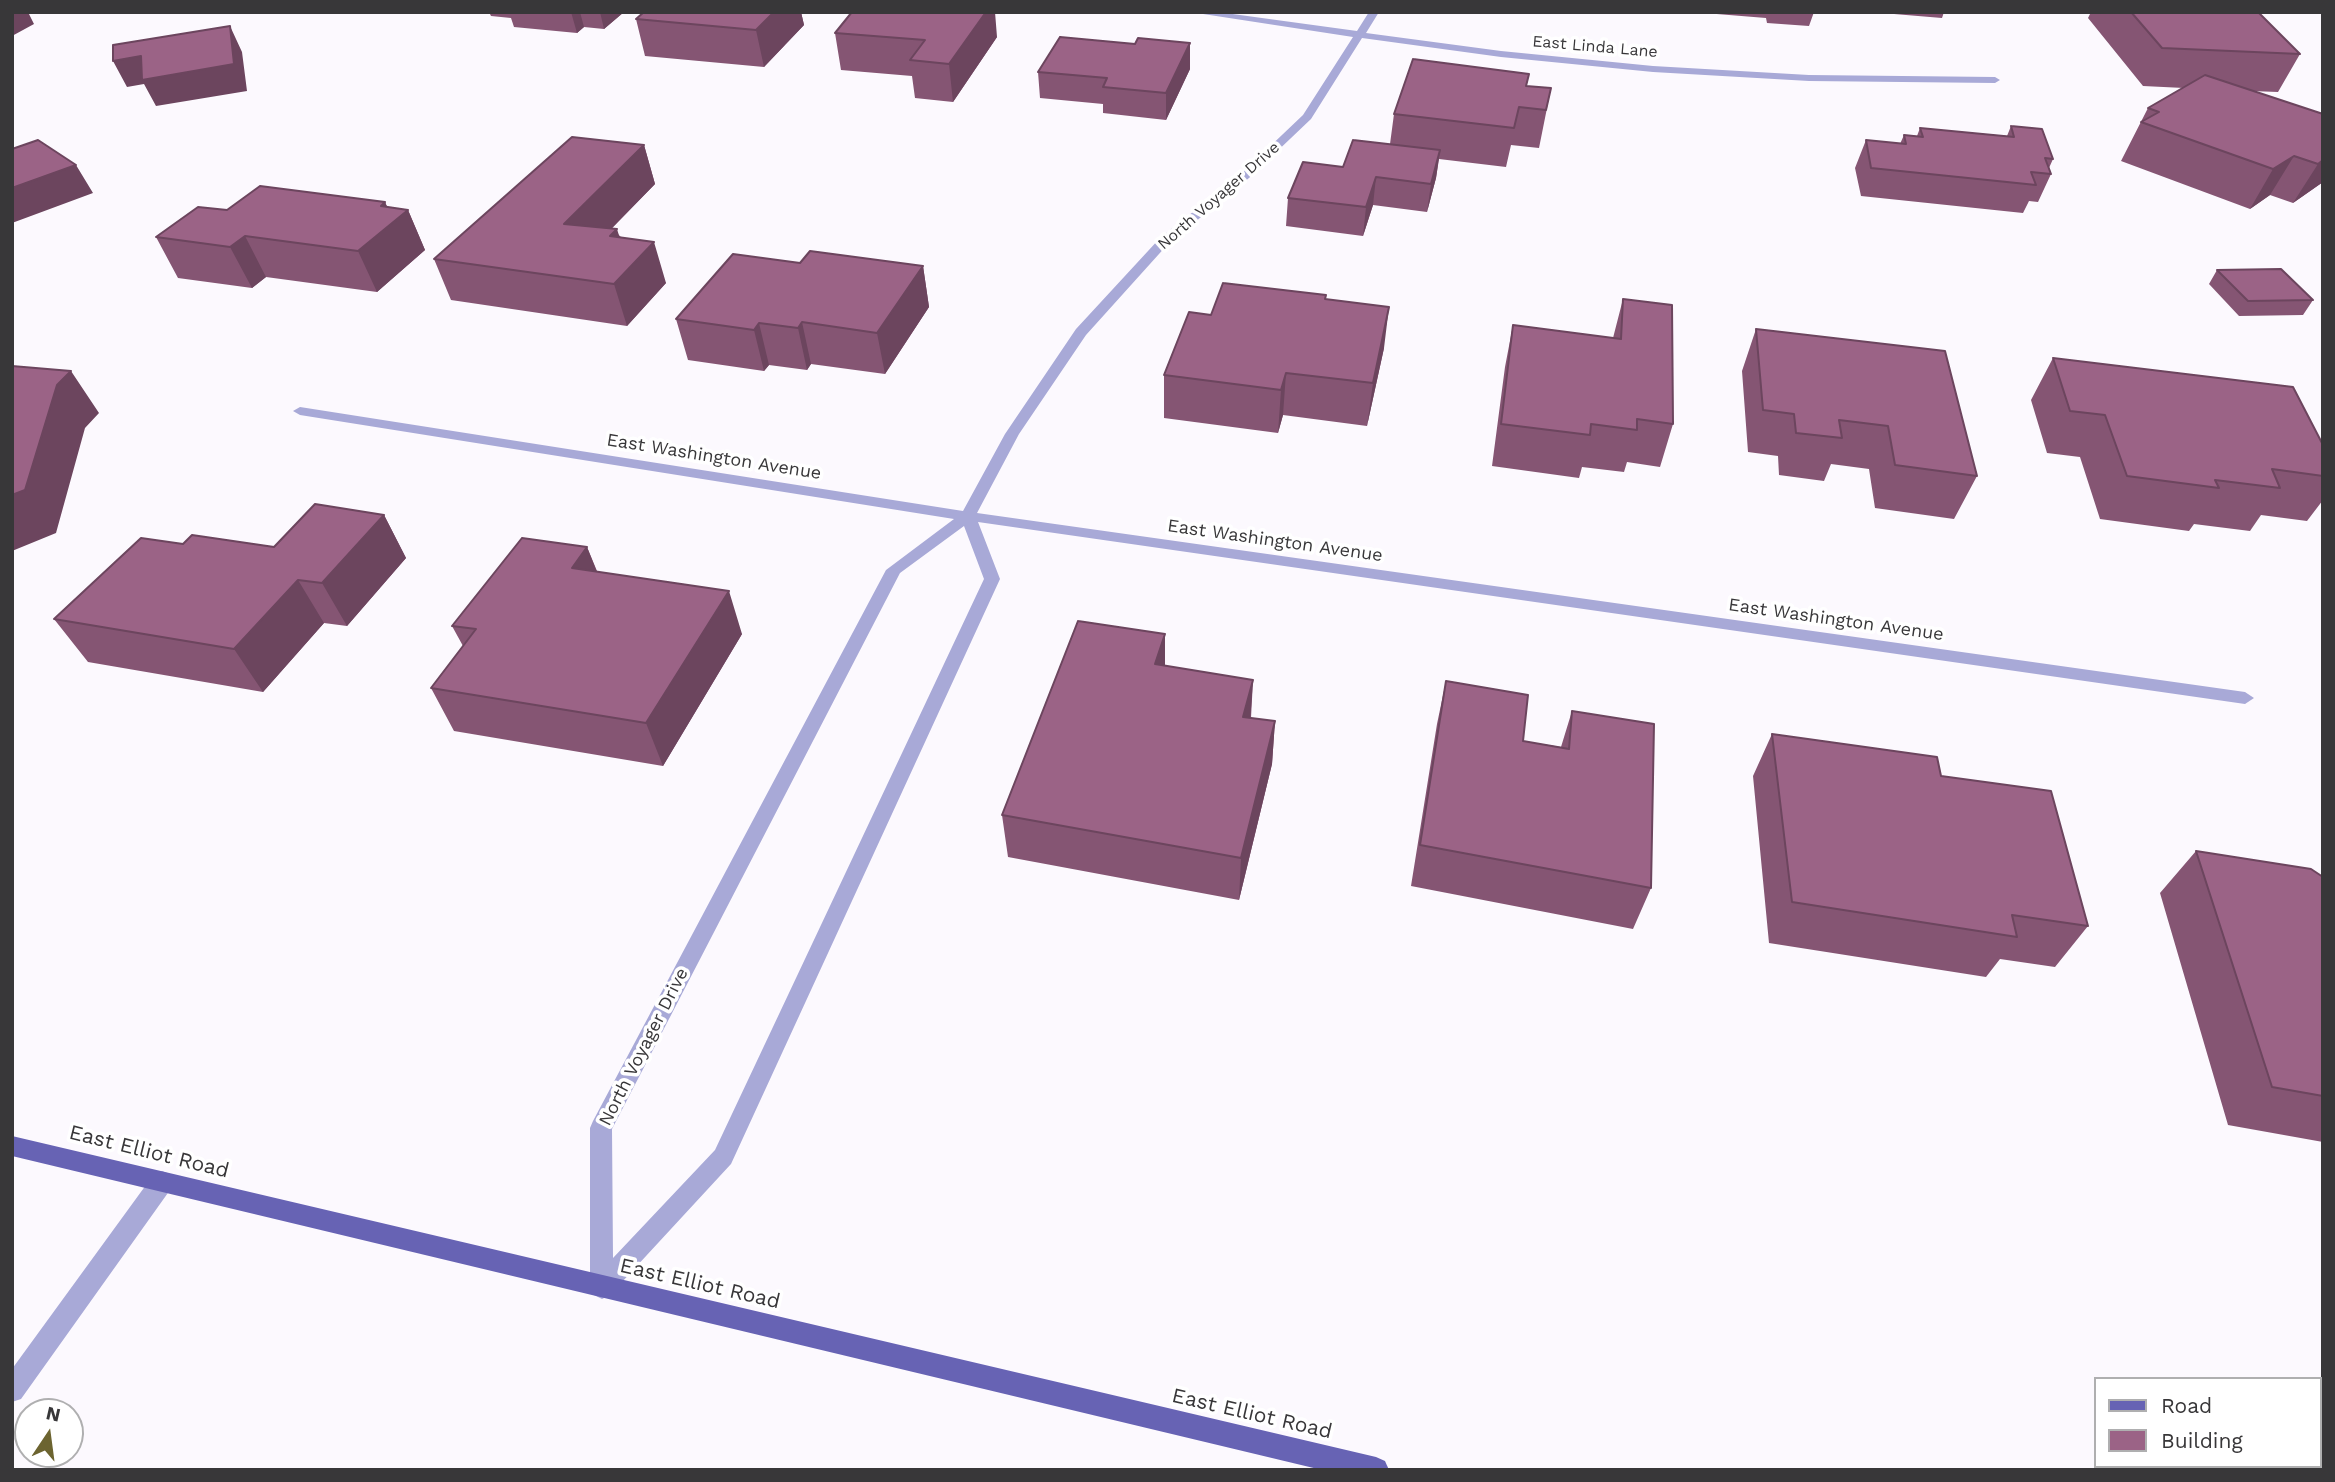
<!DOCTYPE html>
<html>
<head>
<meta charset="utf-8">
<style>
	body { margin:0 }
	#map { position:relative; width:2335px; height:1482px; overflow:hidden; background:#fcf9fe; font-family:"Work Sans",sans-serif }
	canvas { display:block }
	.frame { position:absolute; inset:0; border:14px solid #383739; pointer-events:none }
	.legend { position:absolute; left:2094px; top:1377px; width:228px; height:91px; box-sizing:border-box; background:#fff; border:2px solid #afafb0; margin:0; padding:9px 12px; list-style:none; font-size:21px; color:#383739 }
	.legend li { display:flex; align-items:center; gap:14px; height:35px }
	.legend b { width:35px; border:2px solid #afafb0 }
	.north { position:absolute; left:14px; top:1398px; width:70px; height:70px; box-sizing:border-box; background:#fff; border:2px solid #afafb0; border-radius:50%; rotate:13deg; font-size:19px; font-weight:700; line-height:28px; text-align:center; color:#383739 }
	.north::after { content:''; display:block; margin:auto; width:24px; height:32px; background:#6c6430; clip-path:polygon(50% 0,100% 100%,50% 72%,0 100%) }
</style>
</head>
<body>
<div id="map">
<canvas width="2335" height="1482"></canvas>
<div class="frame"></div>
<ul class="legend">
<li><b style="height:9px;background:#6763b4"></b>Road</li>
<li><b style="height:19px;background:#9b6386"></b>Building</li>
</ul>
<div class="north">N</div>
</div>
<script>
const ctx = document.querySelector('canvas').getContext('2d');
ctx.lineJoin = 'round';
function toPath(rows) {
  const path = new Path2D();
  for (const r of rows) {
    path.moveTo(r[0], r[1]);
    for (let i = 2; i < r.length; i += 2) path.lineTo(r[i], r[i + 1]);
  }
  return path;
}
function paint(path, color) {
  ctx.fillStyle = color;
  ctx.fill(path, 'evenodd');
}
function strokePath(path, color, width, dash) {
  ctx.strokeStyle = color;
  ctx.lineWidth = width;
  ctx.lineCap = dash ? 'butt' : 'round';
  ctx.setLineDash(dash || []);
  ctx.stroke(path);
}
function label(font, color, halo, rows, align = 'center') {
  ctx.font = font + ' "Work Sans",sans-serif';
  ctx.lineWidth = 7;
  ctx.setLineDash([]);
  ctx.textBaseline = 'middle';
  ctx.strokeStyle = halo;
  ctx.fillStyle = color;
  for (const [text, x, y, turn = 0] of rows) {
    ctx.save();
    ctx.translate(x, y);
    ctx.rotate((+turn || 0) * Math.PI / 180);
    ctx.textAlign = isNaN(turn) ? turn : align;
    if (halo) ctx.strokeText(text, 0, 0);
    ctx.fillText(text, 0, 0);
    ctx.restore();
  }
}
paint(toPath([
	[1190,12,1218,12,1357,31,1369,12,1379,12,1366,33,1501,51,1653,66,1809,75,1995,77,2000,80,1995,83,1809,81,1653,72,1501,57,1362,38,1311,119,1249,178,1168,244,1086,335,1019,434,977,513,2245,692,2254,698,2245,704,978,522,1000,579,731,1164,610,1295,602,1299,594,1295,590,1287,590,1128,593,1121,886,570,954,519,300,415,293,411,300,407,963,511,1005,434,1076,329,1160,238,1241,174,1303,115,1353,37,1190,12],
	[964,526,984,579,715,1150,613,1258,612,1129,900,573,964,526],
	[162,1171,170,1174,173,1182,170,1190,21,1399,12,1402,12,1369,154,1174,162,1171]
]), '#a8a9d7');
paint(toPath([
	[12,1136,1376,1457,1385,1461,1389,1470,1322,1470,12,1156,12,1136]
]), '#6763b4');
paint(toPath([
	[489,12,624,12,604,29,584,27,577,33,514,27,511,18,491,16],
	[644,12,801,12,804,25,764,67,645,56,636,19],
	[1692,12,1814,12,1809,26,1767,23,1766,18],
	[1893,12,1944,12,1942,18,1894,14],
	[2091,12,2258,12,2300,54,2278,92,2251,91,2323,114,2323,182,2293,203,2270,195,2250,209,2121,161,2148,108,2184,88,2143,86,2088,18],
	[835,33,997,37,953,102,915,98,912,76,841,70],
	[1190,43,1190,69,1166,120,1103,113,1103,104,1040,98,1038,72,1135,44],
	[1527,86,1551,88,1539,148,1511,145,1506,167,1439,159,1436,178,1427,212,1373,205,1363,236,1286,226,1288,198,1343,167,1390,144,1394,114],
	[2011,126,2053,159,2049,168,2051,174,2038,202,2029,201,2023,213,1861,196,1855,168,1866,140,1900,144,1904,135,1917,136,1920,128,2007,136],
	[644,145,655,184,612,228,666,283,627,326,451,300,434,259],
	[385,202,387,207,408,210,425,250,377,292,266,277,252,288,178,278,156,237,227,210],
	[800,263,923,266,929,307,885,374,811,364,807,370,769,365,764,371,688,360,676,319],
	[2217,270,2313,300,2303,315,2239,316,2209,284],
	[1326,295,1325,299,1384,348,1367,426,1283,415,1278,433,1164,418,1164,375,1211,315],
	[1623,299,1673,424,1660,467,1627,462,1624,472,1582,467,1579,478,1492,466,1505,367,1513,325,1613,338],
	[1756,329,1977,476,1954,519,1875,508,1869,469,1831,464,1824,481,1779,475,1778,456,1748,452,1742,371],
	[2053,358,2323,445,2323,500,2307,521,2261,515,2250,531,2194,524,2189,531,2100,519,2080,457,2047,453,2031,400],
	[384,515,406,558,347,626,324,623,263,692,88,662,54,619,183,544,274,547],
	[587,547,597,571,742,634,663,766,454,731,431,688,463,646,452,626],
	[1165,634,1165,666,1253,680,1251,718,1275,721,1272,764,1239,900,1008,857,1002,815],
	[1446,681,1523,741,1561,747,1572,711,1651,888,1633,929,1411,886,1437,724],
	[1772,734,1941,776,2088,926,2055,967,2000,959,1986,977,1769,943,1753,776],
	[2196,851,2323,877,2323,1142,2228,1125,2160,893]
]), '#855573');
paint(toPath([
	[12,12,28,12,34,24,12,36],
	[571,12,580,12,584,27,577,33],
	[600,12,624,12,604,29],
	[774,12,801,12,804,25,764,67,756,30],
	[986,12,995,12,997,37,953,102,949,64],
	[230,26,242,52,247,91,156,106,144,84,127,87,113,61],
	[1190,43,1190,69,1166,120,1166,93],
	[644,145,655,184,577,264,564,224],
	[1440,150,1436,178,1427,212,1431,184],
	[2294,156,2270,195,2250,209,2273,169],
	[2323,160,2323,182,2293,203,2318,164],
	[76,165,93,193,12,223,12,188],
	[1376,177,1373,205,1363,236,1366,207],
	[385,202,394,222,408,210,425,250,377,292,358,251,381,206],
	[617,229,629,268,654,242,666,283,627,326,614,284,610,236],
	[245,236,266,277,252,288,230,247],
	[923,266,929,307,885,374,877,333],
	[1389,307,1384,348,1367,426,1373,383],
	[802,322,811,364,807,370,798,328],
	[759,323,769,365,764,371,754,330],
	[71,371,99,413,85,428,56,533,12,551,12,495,57,385],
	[1286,373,1283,415,1278,433,1281,390],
	[384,515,406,558,347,626,322,583],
	[587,547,604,590,572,568],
	[298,580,324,623,263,692,234,649],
	[729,591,742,634,663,766,646,723],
	[1165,634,1165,677,1155,664],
	[1253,680,1250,723,1243,717],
	[1275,721,1272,764,1239,900,1241,858]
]), '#6c455e');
const building = toPath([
	[644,12,774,12,756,30,636,19,644,12],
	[852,12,986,12,949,64,910,60,925,40,835,33,852,12],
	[2131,12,2258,12,2300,54,2162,48,2131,12],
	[230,26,234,64,142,80,141,56,113,61,113,45,230,26],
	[1060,37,1135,44,1138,38,1190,43,1166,93,1103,87,1107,78,1038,72,1060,37],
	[1413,59,1529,74,1526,86,1551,88,1546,110,1519,107,1514,128,1394,114,1413,59],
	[2205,75,2323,114,2323,160,2318,164,2294,156,2273,169,2141,122,2159,112,2148,108,2205,75],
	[2011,126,2042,129,2053,159,2045,158,2051,174,2031,172,2036,185,1871,168,1866,140,1906,144,1904,135,1923,137,1920,128,2014,137,2011,126],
	[572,137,644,145,564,224,617,229,610,236,654,242,614,284,434,259,572,137],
	[38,140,76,165,12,188,12,149,38,140],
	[1353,140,1440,150,1431,184,1376,177,1366,207,1288,198,1303,162,1343,167,1353,140],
	[260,186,385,202,381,206,408,210,358,251,245,236,230,247,156,237,198,207,227,210,260,186],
	[810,251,923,266,877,333,802,322,798,328,759,323,754,330,676,319,733,254,800,263,810,251],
	[2281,269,2313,300,2248,301,2217,270,2281,269],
	[1223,283,1326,295,1325,299,1389,307,1373,383,1286,373,1281,390,1164,375,1189,312,1211,315,1223,283],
	[1623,299,1672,305,1673,424,1637,419,1637,430,1591,424,1590,435,1501,424,1513,325,1621,339,1623,299],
	[1756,329,1945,351,1977,476,1895,465,1888,426,1839,420,1842,438,1796,433,1794,414,1763,410,1756,329],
	[2053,358,2293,387,2323,445,2323,476,2272,469,2280,488,2215,480,2219,488,2127,476,2105,415,2070,411,2053,358],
	[12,366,71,371,57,385,25,490,12,495,12,366],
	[315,504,384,515,322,583,298,580,234,649,54,619,141,538,183,544,192,535,274,547,315,504],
	[522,538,587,547,572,568,729,591,646,723,431,688,476,629,452,626,522,538],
	[1078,621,1165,634,1155,664,1253,680,1243,717,1275,721,1241,858,1002,815,1078,621],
	[1446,681,1528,695,1523,741,1569,749,1572,711,1654,724,1651,888,1420,845,1446,681],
	[1772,734,1937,757,1941,776,2051,791,2088,926,2012,915,2017,937,1792,902,1772,734],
	[2196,851,2311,869,2323,877,2323,1096,2272,1087,2196,851]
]);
paint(building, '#9b6386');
strokePath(building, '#6c455e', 2);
label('16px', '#383739', '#fff', [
	["East Linda Lane",1595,47,5],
	["North Voyager Drive",1219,196,-41]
]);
label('18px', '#383739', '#fff', [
	["East Washington Avenue",714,457,9],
	["East Washington Avenue",1275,541,8],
	["East Washington Avenue",1836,620,8],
	["North Voyager Drive",644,1047,-63]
]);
label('21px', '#383739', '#fff', [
	["East Elliot Road",149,1152,14],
	["East Elliot Road",700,1284,13],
	["East Elliot Road",1252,1414,13]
]);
</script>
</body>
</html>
